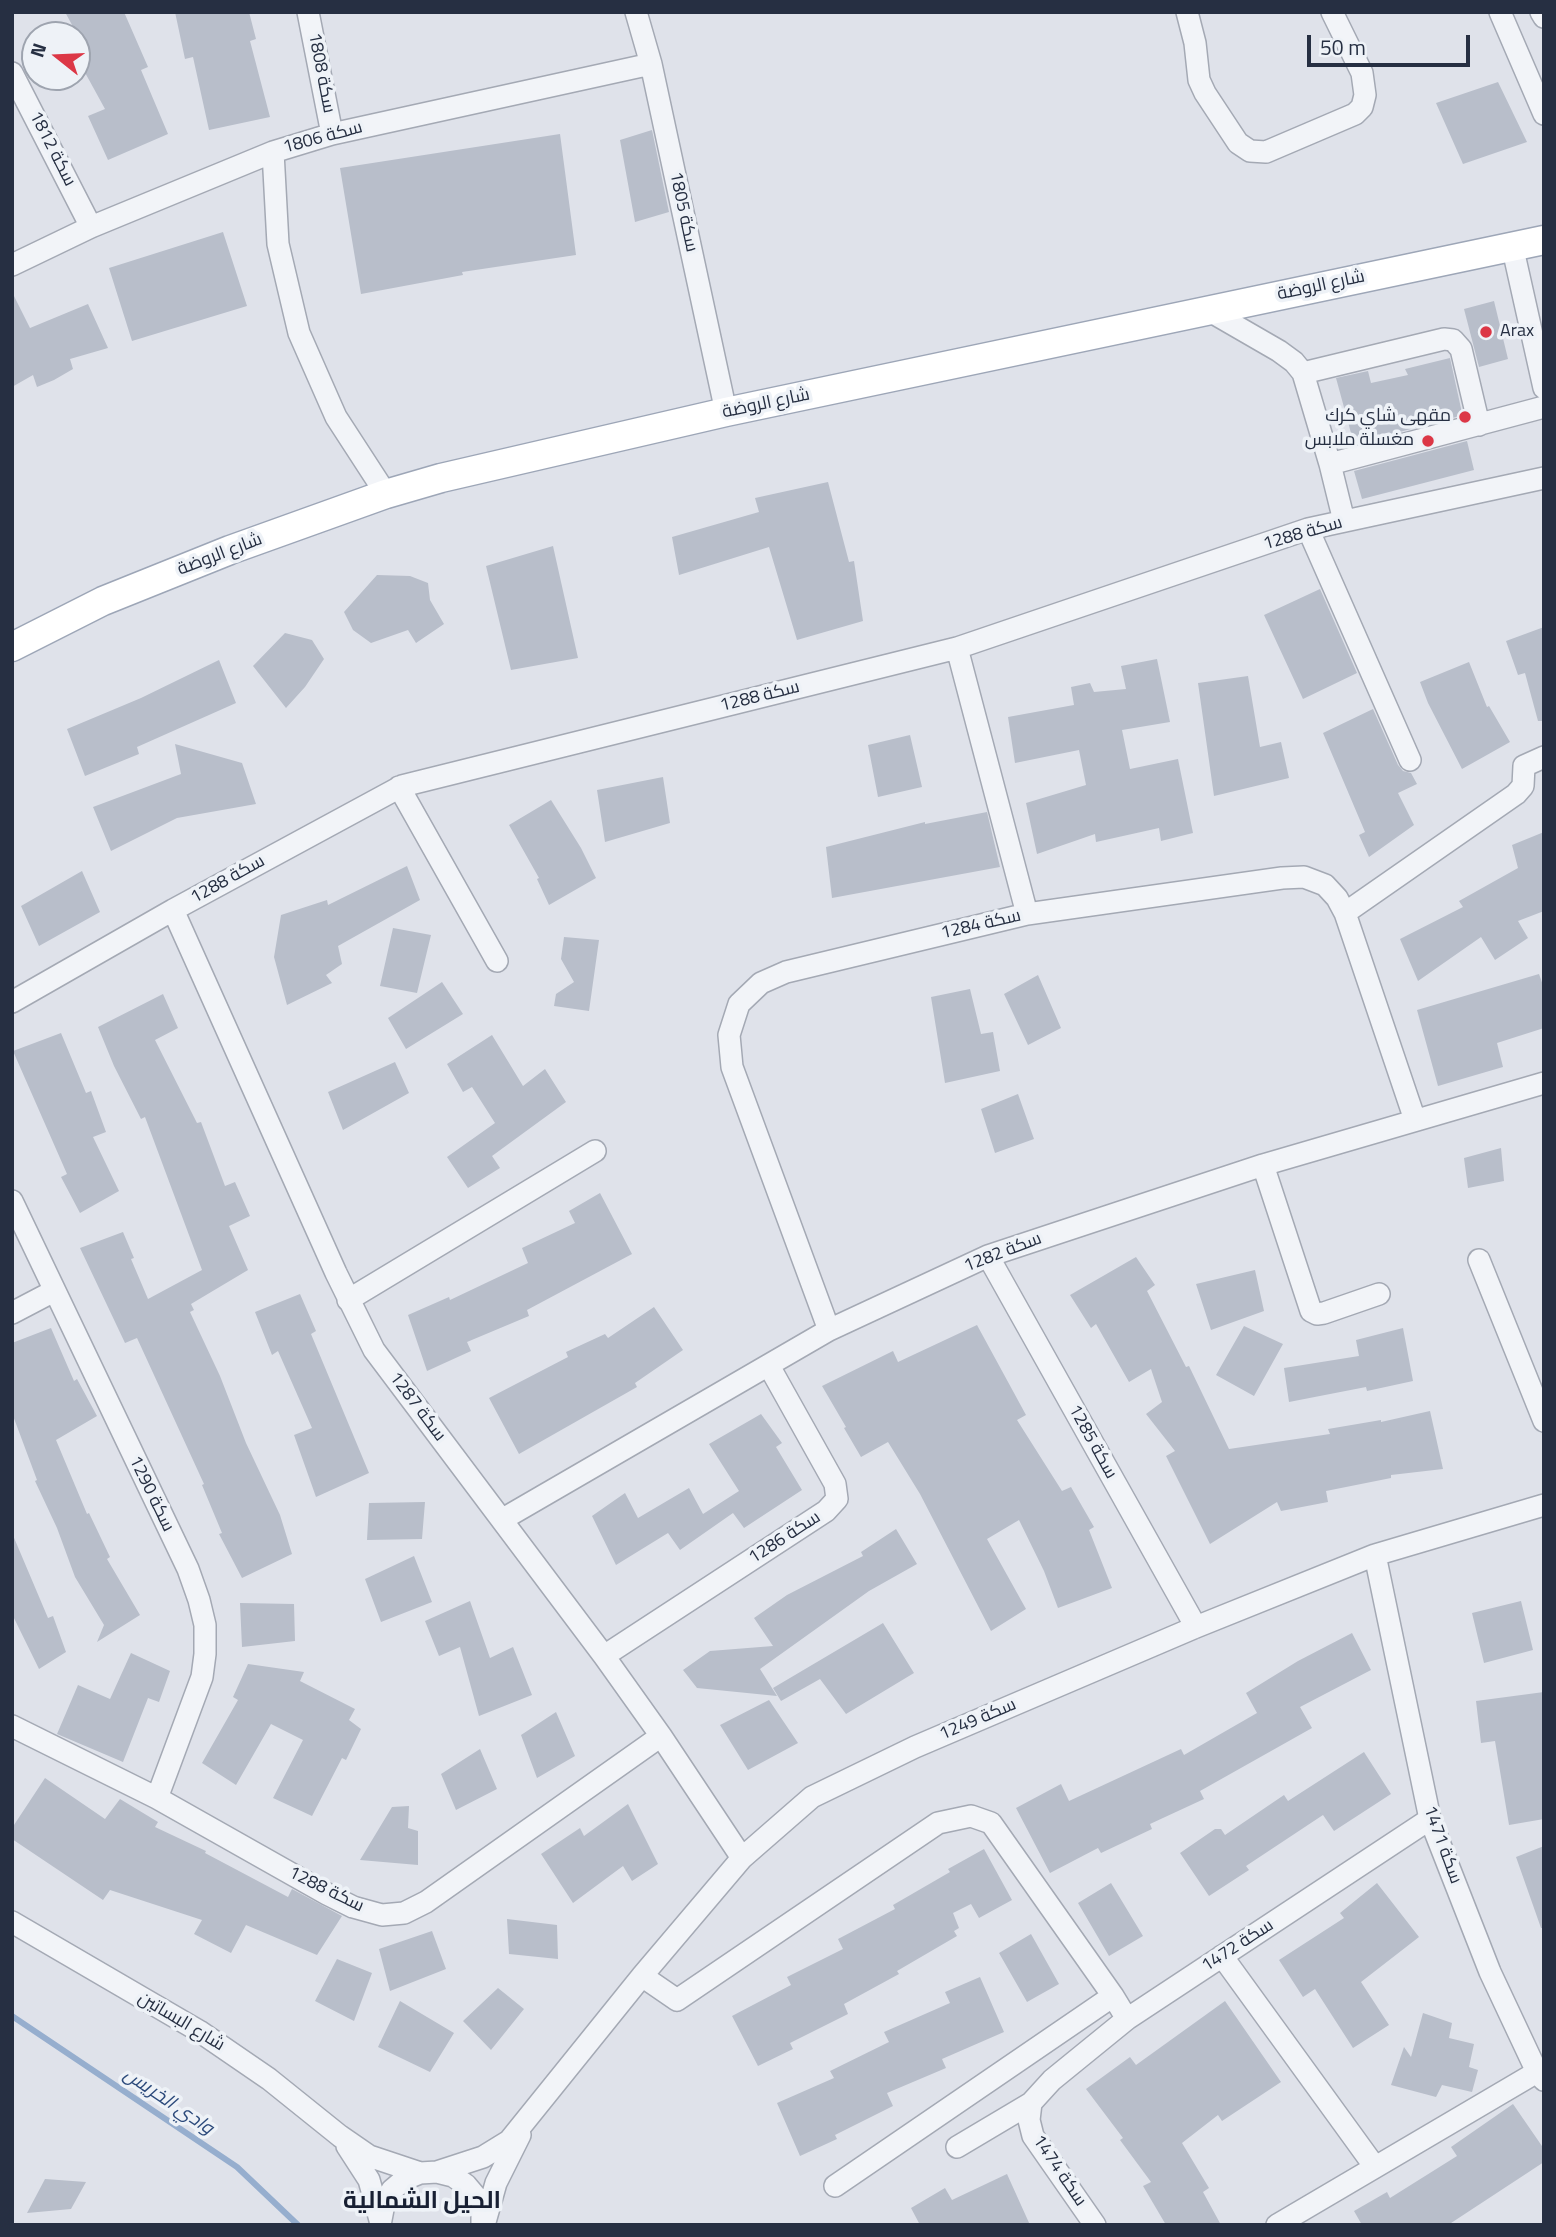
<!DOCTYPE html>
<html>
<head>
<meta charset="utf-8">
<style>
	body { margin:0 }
	#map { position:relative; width:1556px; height:2237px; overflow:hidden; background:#dfe2ea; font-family:"Titillium Web",sans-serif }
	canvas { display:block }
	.frame { position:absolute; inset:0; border:14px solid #262f42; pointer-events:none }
	.north { position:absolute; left:21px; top:21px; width:70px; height:70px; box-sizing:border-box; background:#eef2f7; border:2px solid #9ea4af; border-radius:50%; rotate:288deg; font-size:19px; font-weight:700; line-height:28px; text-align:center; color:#262f42 }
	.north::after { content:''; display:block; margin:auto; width:24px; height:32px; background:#dc3746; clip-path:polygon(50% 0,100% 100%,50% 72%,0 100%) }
	.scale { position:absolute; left:1307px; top:35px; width:163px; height:32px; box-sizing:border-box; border:4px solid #262f42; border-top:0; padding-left:9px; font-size:21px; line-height:24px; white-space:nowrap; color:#262f42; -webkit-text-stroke:5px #eef2f7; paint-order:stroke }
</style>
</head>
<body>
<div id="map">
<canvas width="1556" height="2237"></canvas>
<div class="frame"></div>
<div class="north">N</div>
<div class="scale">50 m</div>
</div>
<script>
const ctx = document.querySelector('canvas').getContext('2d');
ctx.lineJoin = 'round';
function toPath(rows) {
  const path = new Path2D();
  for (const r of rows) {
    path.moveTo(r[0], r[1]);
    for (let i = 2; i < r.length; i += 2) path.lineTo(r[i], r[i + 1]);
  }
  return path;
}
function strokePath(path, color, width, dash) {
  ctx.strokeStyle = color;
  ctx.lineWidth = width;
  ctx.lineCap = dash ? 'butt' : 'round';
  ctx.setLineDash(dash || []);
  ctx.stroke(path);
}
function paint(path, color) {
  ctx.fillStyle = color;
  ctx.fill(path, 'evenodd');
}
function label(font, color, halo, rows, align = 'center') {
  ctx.font = font + ' "Titillium Web",Cairo,sans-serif';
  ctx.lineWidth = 7;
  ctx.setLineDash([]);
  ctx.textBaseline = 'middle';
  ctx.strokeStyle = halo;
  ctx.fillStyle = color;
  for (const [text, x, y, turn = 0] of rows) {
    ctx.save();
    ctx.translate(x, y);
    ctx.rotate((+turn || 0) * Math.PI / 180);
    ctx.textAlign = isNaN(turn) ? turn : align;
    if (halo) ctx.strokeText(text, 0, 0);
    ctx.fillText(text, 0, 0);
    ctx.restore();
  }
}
strokePath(toPath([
	[12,2016,237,2167,298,2225]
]), '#96aece', 6);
paint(toPath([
	[65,12,124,12,148,67,141,70,168,134,108,160,88,116,105,109,77,58,77,34],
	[175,12,249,12,256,39,250,41,270,117,209,130,193,57,185,59],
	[1498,82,1527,142,1463,164,1436,103],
	[652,130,669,212,635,222,620,140],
	[560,134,576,255,462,272,463,275,361,294,340,168],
	[223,232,247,306,132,341,109,268],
	[12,292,30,328,88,304,108,348,70,359,73,369,54,380,37,387,33,375,12,387],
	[1494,301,1508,359,1479,367,1464,309],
	[1450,358,1462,413,1460,416,1354,444,1336,378,1368,371,1371,383,1408,375,1405,369],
	[1467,441,1474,470,1362,499,1354,471],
	[828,482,849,562,854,561,863,621,797,640,769,547,679,575,672,537,759,512,755,498],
	[553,546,578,658,511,670,486,566],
	[377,575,410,576,428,583,430,600,444,624,416,643,408,630,371,643,353,630,344,612],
	[1320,589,1357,673,1303,699,1264,615],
	[1544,627,1544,721,1538,721,1525,673,1518,675,1506,641],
	[285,633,312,640,324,659,305,687,286,708,253,666],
	[1157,659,1170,722,1122,730,1130,769,1178,759,1193,833,1161,841,1159,828,1096,842,1095,834,1037,854,1026,803,1086,785,1079,750,1015,763,1008,717,1074,705,1071,687,1090,683,1094,692,1126,689,1121,666],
	[219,660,236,703,137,747,139,754,85,776,67,729,141,698],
	[1469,662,1487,707,1489,706,1510,742,1462,769,1428,703,1420,682],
	[1248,676,1260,747,1281,742,1289,778,1214,796,1198,683],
	[1373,709,1398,765,1403,771,1411,773,1417,784,1398,793,1414,825,1369,857,1359,835,1365,832,1323,733],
	[910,735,922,787,878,797,868,745],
	[175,744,242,763,256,804,177,818,111,851,93,807,181,774],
	[663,777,670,823,605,842,597,790],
	[551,800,581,848,596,878,549,905,537,879,539,878,509,825],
	[987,812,1000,867,832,898,826,847,925,822,925,824],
	[1544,832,1544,911,1518,921,1528,938,1495,960,1481,937,1418,981,1400,939,1463,907,1459,901,1518,868,1512,845],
	[407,866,420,900,338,946,342,964,326,975,332,983,287,1005,274,957,281,915,327,900,328,905],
	[82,871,100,912,39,946,21,906],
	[393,928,431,935,417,993,380,986],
	[564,937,599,940,589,1011,554,1006,556,994,574,982,561,959],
	[1539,974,1544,988,1544,1028,1497,1043,1503,1067,1438,1086,1417,1010],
	[1038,975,1061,1028,1028,1045,1004,994],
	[442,982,463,1014,406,1049,388,1018],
	[970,989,981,1034,993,1032,1000,1071,945,1083,931,997],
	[163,994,178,1028,155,1040,197,1123,201,1122,225,1186,235,1182,250,1216,229,1226,248,1270,191,1304,194,1310,190,1312,220,1376,246,1443,280,1515,292,1554,242,1578,219,1534,222,1533,202,1485,204,1484,137,1338,125,1343,80,1248,123,1232,134,1258,131,1259,148,1299,202,1270,145,1117,141,1119,114,1066,98,1027],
	[61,1033,86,1093,91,1091,106,1132,93,1137,119,1191,80,1213,61,1177,67,1174,13,1051],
	[492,1035,523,1086,545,1069,566,1102,492,1156,500,1168,468,1188,447,1157,495,1123,472,1087,463,1092,447,1064],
	[395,1062,409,1093,343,1130,328,1092],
	[1018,1094,1034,1139,995,1153,981,1109],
	[1501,1148,1504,1181,1468,1188,1464,1158],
	[600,1193,632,1254,527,1310,529,1316,467,1342,471,1351,427,1371,408,1315,449,1297,450,1300,528,1263,522,1248,575,1223,569,1211],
	[1136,1257,1155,1285,1147,1291,1186,1367,1189,1366,1229,1449,1330,1434,1328,1429,1381,1420,1381,1422,1430,1411,1443,1469,1391,1475,1391,1478,1326,1491,1328,1502,1281,1511,1277,1502,1210,1544,1166,1456,1175,1451,1146,1414,1162,1402,1151,1369,1129,1382,1096,1324,1091,1328,1070,1295],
	[1255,1270,1264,1311,1211,1330,1196,1284],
	[300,1294,316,1331,311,1334,369,1473,316,1497,294,1435,312,1428,278,1351,272,1355,255,1312],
	[654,1307,683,1350,635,1383,637,1387,519,1454,489,1398,568,1357,566,1352,605,1334,608,1338],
	[977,1325,1026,1415,1017,1420,1062,1491,1071,1487,1094,1527,1089,1530,1112,1588,1058,1608,1044,1571,1019,1520,987,1539,1026,1609,991,1631,920,1494,888,1442,861,1457,844,1428,846,1427,822,1386,893,1351,898,1362],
	[1244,1326,1283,1344,1254,1396,1216,1375],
	[51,1328,74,1381,77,1379,97,1416,56,1440,87,1514,89,1513,110,1557,107,1559,140,1615,97,1642,104,1625,75,1577,57,1528,35,1481,37,1480,12,1413,12,1343],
	[1403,1328,1413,1381,1367,1391,1366,1387,1289,1402,1284,1368,1359,1356,1356,1340],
	[761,1414,782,1443,776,1447,802,1490,744,1528,733,1513,680,1550,668,1533,616,1565,592,1516,625,1493,638,1518,689,1488,703,1514,739,1491,709,1444],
	[425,1502,422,1539,367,1540,369,1503],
	[896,1529,917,1564,869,1591,760,1669,777,1696,697,1688,683,1670,710,1651,773,1646,754,1618,787,1595,863,1556,861,1552],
	[12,1533,48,1618,53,1616,66,1652,39,1669,12,1614],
	[414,1556,432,1602,381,1622,365,1579],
	[470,1601,490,1658,513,1647,532,1695,479,1716,460,1647,439,1656,425,1621],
	[1521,1601,1533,1650,1484,1663,1472,1613],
	[240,1603,294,1604,295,1641,242,1647],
	[883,1623,914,1673,846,1714,820,1679,781,1701,773,1688],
	[1352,1633,1371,1670,1300,1707,1312,1728,1200,1791,1204,1799,1150,1824,1152,1829,1101,1853,1098,1848,1050,1873,1016,1808,1061,1784,1069,1801,1181,1749,1184,1755,1257,1713,1246,1693,1298,1661],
	[131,1653,170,1671,159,1702,148,1698,123,1762,57,1734,78,1685,110,1699],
	[248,1664,304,1672,300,1681,355,1709,349,1720,361,1729,346,1760,342,1758,312,1816,273,1798,303,1740,271,1724,236,1785,202,1763,238,1700,233,1697],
	[1544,1692,1544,1819,1509,1825,1495,1741,1481,1743,1476,1701],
	[769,1700,798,1743,748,1770,720,1725],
	[556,1712,575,1756,537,1778,521,1735],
	[480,1749,497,1789,456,1810,441,1774],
	[1364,1752,1391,1794,1334,1831,1323,1815,1246,1866,1249,1870,1209,1896,1180,1853,1215,1829,1221,1829,1225,1835,1284,1795,1288,1801],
	[45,1778,105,1819,120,1799,158,1822,155,1827,206,1851,205,1853,288,1897,292,1889,342,1916,317,1955,246,1925,231,1953,194,1934,202,1920,110,1890,103,1900,12,1839,12,1828],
	[628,1804,658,1864,632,1881,623,1866,573,1903,541,1854,580,1828,584,1836],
	[409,1806,408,1828,418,1831,418,1865,360,1860,392,1807],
	[1544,1846,1544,1928,1541,1928,1516,1857],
	[984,1849,1012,1900,979,1918,971,1904,953,1913,959,1928,954,1931,957,1936,897,1971,899,1974,844,2004,848,2014,790,2043,793,2049,758,2066,732,2016,791,1985,787,1977,843,1949,838,1939,895,1909,893,1905,950,1872,948,1869],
	[1111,1883,1143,1936,1109,1956,1078,1903],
	[1377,1883,1419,1937,1361,1982,1389,2025,1353,2048,1315,1989,1303,1997,1279,1960,1344,1918,1340,1913],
	[507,1919,557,1925,558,1959,509,1954],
	[432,1931,446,1969,390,1991,379,1949],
	[1031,1934,1059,1984,1027,2002,999,1953],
	[337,1959,372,1973,354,2021,315,2001],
	[980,1977,1004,2032,942,2059,946,2068,887,2093,893,2106,835,2135,837,2139,800,2156,777,2103,834,2078,830,2071,889,2042,884,2032,950,2003,945,1992],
	[498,1988,524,2009,491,2050,463,2021],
	[400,2001,454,2033,430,2072,378,2047],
	[1225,2001,1281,2082,1222,2121,1218,2115,1182,2143,1209,2188,1203,2192,1221,2225,1166,2225,1143,2186,1151,2182,1120,2140,1123,2138,1086,2089,1130,2057,1136,2065],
	[1423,2013,1452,2023,1449,2038,1474,2044,1469,2067,1478,2070,1472,2092,1442,2085,1436,2097,1391,2085,1404,2047,1411,2057],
	[1513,2104,1544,2149,1544,2162,1448,2225,1362,2225,1354,2211,1387,2192,1390,2198,1457,2156,1451,2147],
	[1007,2174,1030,2225,920,2225,911,2208,945,2188,952,2200],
	[45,2179,86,2182,71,2209,27,2213]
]), '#b8beca');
const minor = toPath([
	[308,12,332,134],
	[636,12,651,64,726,412],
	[1187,12,1195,43,1199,80,1205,93,1238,143,1250,151,1266,152,1355,114,1362,107,1365,95,1362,73,1332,12],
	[1500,12,1544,114],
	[1541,12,1544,17],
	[12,73,91,227],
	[273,152,278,244,299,333,336,417,386,494],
	[1512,245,1544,388],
	[12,265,91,227,273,152,332,134,651,64],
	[1208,310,1279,351,1294,362,1303,373,1330,464,1544,407],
	[1303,373,1444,339,1453,340,1461,349,1479,425],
	[1330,464,1344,521],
	[1308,529,1410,760],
	[957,648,1027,914],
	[399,787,497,961],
	[173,910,336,1273,374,1350,604,1656,661,1736,742,1858],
	[1345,913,1516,794,1523,786,1524,766,1544,757],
	[12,1002,173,910,402,786,957,648,1308,529,1544,478],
	[1263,1165,1311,1311,1317,1314,1324,1313,1379,1294],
	[12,1201,188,1569,199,1600,205,1625,205,1654,202,1677,157,1798],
	[988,1256,1196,1627],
	[1479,1260,1544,1421],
	[348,1300,595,1151],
	[12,1313,54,1291],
	[829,1330,732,1067,729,1035,739,1004,761,983,786,972,1027,914,1282,878,1304,877,1325,885,1337,898,1345,913,1415,1120],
	[503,1519,829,1330,988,1256,1263,1165,1544,1083],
	[1375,1555,1430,1819,1490,1972,1537,2072,1544,2080],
	[604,1656,826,1511,837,1499,835,1484,769,1366],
	[12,1726,157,1798,327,1894,353,1907,382,1915,404,1913,426,1902,661,1736],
	[12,1922,199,2031,269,2079,340,2136,369,2156,420,2173],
	[1222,1956,1375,2167],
	[642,1976,677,2000,938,1823,971,1816,991,1823,1113,1996,1127,2019],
	[347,2146,369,2180,380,2220],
	[957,2147,1031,2103],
	[437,2172,483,2157,509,2141,642,1976,742,1858,812,1797,915,1747,1196,1627,1375,1555,1544,1505],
	[835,2186,1113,1996],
	[485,2222,496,2183,520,2135],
	[380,2225,384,2204,392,2190,405,2179,420,2173,437,2172,453,2176,466,2185,477,2198,482,2214,482,2225],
	[1095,2225,1033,2136,1029,2120,1031,2103,1052,2080,1127,2019,1430,1819],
	[1277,2225,1537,2072]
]);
const major = toPath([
	[12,647,103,601,230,550,386,494,441,478,726,412,1544,240]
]);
strokePath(minor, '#a4a9b4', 24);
strokePath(major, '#9da6b7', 31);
strokePath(minor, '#f2f4f8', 21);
strokePath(major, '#fff', 28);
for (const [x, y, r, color] of [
	[1486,332,7,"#dc3746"],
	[1465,417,7,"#dc3746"],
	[1428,441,7,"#dc3746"]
]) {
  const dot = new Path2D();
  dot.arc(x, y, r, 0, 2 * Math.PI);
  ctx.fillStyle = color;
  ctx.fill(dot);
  strokePath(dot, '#eef2f7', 2.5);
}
label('18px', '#262f42', '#eef2f7', [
	["سكة 1808",321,73,79],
	["سكة 1806",323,138,-15],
	["سكة 1812",52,149,63],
	["سكة 1805",683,212,78],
	["شارع الروضة",1321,286,-12],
	["شارع الروضة",766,404,-12],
	["سكة 1288",1303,534,-16],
	["شارع الروضة",220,555,-21],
	["سكة 1288",760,697,-14],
	["سكة 1288",228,880,-29],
	["سكة 1284",981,925,-13],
	["سكة 1282",1003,1253,-21],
	["سكة 1287",417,1407,53],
	["سكة 1285",1092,1442,61],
	["سكة 1290",151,1494,64],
	["سكة 1286",785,1538,-33],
	["سكة 1249",978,1720,-23],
	["سكة 1471",1442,1845,70],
	["سكة 1288",326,1890,26],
	["سكة 1472",1238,1946,-33],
	["شارع البساتين",181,2022,31],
	["سكة 1474",1059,2171,56]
]);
label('18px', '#262f42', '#eef2f7', [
	["Arax",1500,332,"left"],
	["مقهى شاي كرك",1451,417],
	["مغسلة ملابس",1414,441]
], 'right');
label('italic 19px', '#2c4a7b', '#eef2f7', [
	["وادي الخريس",168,2102,34]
]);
label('bold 24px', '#182033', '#eef2f7', [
	["الحيل الشمالية",422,2202]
]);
</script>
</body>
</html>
